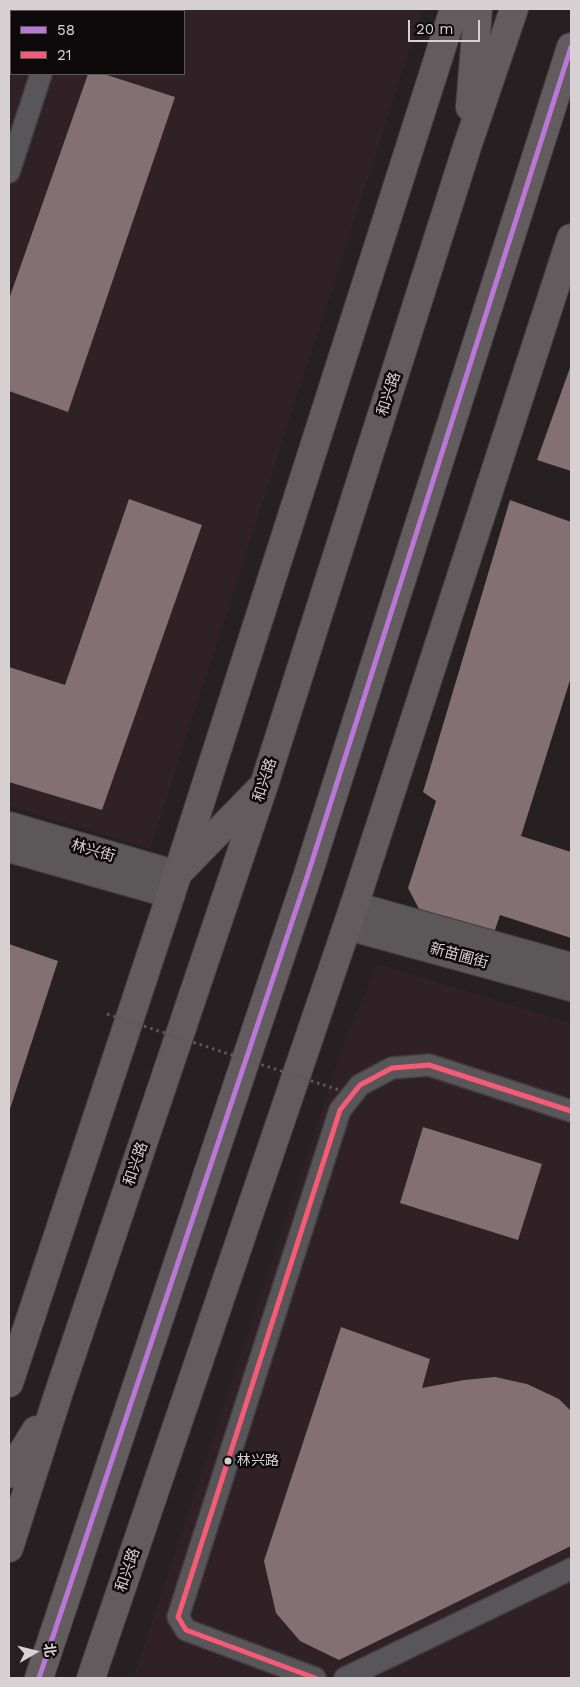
<!DOCTYPE html>
<html>
<head>
<meta charset="utf-8">
<style>
	body { margin:0 }
	#map { position:relative; width:580px; height:1687px; overflow:hidden; background:#262023; font-family:"Work Sans","Noto Sans SC",sans-serif }
	canvas { display:block }
	.frame { position:absolute; inset:0; border:10px solid #d8d1d4; pointer-events:none }
	.legend { position:absolute; left:10px; top:10px; width:175px; height:65px; box-sizing:border-box; background:#0e090b; border:1px solid #5f595b; margin:0; padding:6px 9px; list-style:none; font-size:15px; color:#d8d1d4 }
	.legend li { display:flex; align-items:center; gap:10px; height:25px }
	.legend b { width:25px; border:1px solid #5f595b }
	.north { position:absolute; left:10px; top:1627px; width:50px; height:50px; -webkit-text-stroke:4px #0e090b; paint-order:stroke; rotate:82deg; font-size:14px; font-weight:700; line-height:20px; text-align:center; color:#d8d1d4 }
	.north::after { content:''; display:block; margin:auto; width:18px; height:22px; background:#d8d1d4; clip-path:polygon(50% 0,100% 100%,50% 72%,0 100%) }
	.scale { position:absolute; left:408px; top:20px; width:72px; height:22px; box-sizing:border-box; border:2px solid #d8d1d4; border-top:0; padding-left:6px; font-size:15px; line-height:18px; white-space:nowrap; color:#d8d1d4; -webkit-text-stroke:4px #0e090b; paint-order:stroke }
</style>
</head>
<body>
<div id="map">
<canvas width="580" height="1687"></canvas>
<div class="frame"></div>
<ul class="legend">
<li><b style="height:6px;background:#ba77d6"></b>58</li>
<li><b style="height:6px;background:#f75a77"></b>21</li>
</ul>
<div class="north">北</div>
<div class="scale">20 m</div>
</div>
<script>
const ctx = document.querySelector('canvas').getContext('2d');
ctx.lineJoin = 'round';
function paint(path, color) {
  ctx.fillStyle = color;
  ctx.fill(path, 'evenodd');
}
function toPath(rows) {
  const path = new Path2D();
  for (const r of rows) {
    path.moveTo(r[0], r[1]);
    for (let i = 2; i < r.length; i += 2) path.lineTo(r[i], r[i + 1]);
  }
  return path;
}
function strokePath(path, color, width, dash) {
  ctx.strokeStyle = color;
  ctx.lineWidth = width;
  ctx.lineCap = dash ? 'butt' : 'round';
  ctx.setLineDash(dash || []);
  ctx.stroke(path);
}
function label(font, color, halo, rows, align = 'center') {
  ctx.font = font + ' "Work Sans","Noto Sans SC",sans-serif';
  ctx.lineWidth = 5;
  ctx.setLineDash([]);
  ctx.textBaseline = 'middle';
  ctx.strokeStyle = halo;
  ctx.fillStyle = color;
  for (const [text, x, y, turn = 0] of rows) {
    ctx.save();
    ctx.translate(x, y);
    ctx.rotate((+turn || 0) * Math.PI / 180);
    ctx.textAlign = isNaN(turn) ? turn : align;
    if (halo) ctx.strokeText(text, 0, 0);
    ctx.fillText(text, 0, 0);
    ctx.restore();
  }
}
paint(toPath([
	[9,9,423,9,150,849,9,806],
	[11,11,184,11,184,74,11,74],
	[378,964,571,1023,571,1678,133,1678,348,1031]
]), '#302127');
paint(toPath([
	[9,9,14,9,17,11,11,11,11,28,9,35],
	[88,74,104,74,175,97,68,412,9,391,9,299],
	[571,365,571,471,537,460],
	[129,499,202,525,102,810,9,782,9,667,65,685],
	[510,500,571,522,571,677,521,836,571,852,571,938,500,915,494,933,419,909,408,888,436,801,423,792],
	[9,944,58,961,9,1112],
	[423,1127,542,1164,518,1240,400,1203],
	[341,1327,430,1359,422,1388,464,1380,495,1377,527,1384,559,1399,571,1411,571,1546,339,1660,300,1641,276,1613,264,1561]
]), '#846f73');
const street = toPath([
	[62,11,63,9],
	[9,172,41,74],
	[315,1678,186,1630,178,1617,340,1110,360,1085,392,1068,429,1065,571,1111],
	[345,1678,571,1569]
]);
const secondary = toPath([
	[9,826,177,875],
	[9,848,171,894],
	[354,906,571,967],
	[348,926,571,987]
]);
const highway = toPath([
	[470,107,478,9],
	[181,870,259,790],
	[9,1383,171,894,454,9],
	[9,1474,36,1430],
	[9,1548,58,1395,264,785,467,147,514,9],
	[39,1678,307,877,571,47],
	[91,1678,354,906,571,238]
]);
strokePath(street, '#423d3f', 24);
strokePath(secondary, '#423d3f', 30);
strokePath(highway, '#423d3f', 30);
strokePath(street, '#585658', 21);
strokePath(secondary, '#5c585a', 28);
strokePath(highway, '#625c5f', 28);
strokePath(toPath([
	[107,1014,342,1091]
]), '#5c595b', 3, [2.5, 4]);
strokePath(toPath([
	[39,1678,307,877,571,47]
]), '#ba77d6', 5);
strokePath(toPath([
	[315,1678,186,1630,178,1617,340,1110,360,1085,392,1068,429,1065,571,1111]
]), '#f75a77', 5);
for (const [x, y, r, color] of [
	[228,1461,4.5,"#d8d1d4"]
]) {
  const dot = new Path2D();
  dot.arc(x, y, r, 0, 2 * Math.PI);
  ctx.fillStyle = color;
  ctx.fill(dot);
  strokePath(dot, '#0e090b', 2);
}
label('14px', '#d8d1d4', '#0e090b', [
	["林兴路",237,1461]
], 'left');
label('15px', '#d8d1d4', '#0e090b', [
	["和兴路",389,394,-72],
	["和兴路",265,780,-72],
	["林兴街",93,851,16],
	["新苗圃街",459,956,15],
	["和兴路",136,1164,-71],
	["和兴路",128,1570,-71]
]);
</script>
</body>
</html>
